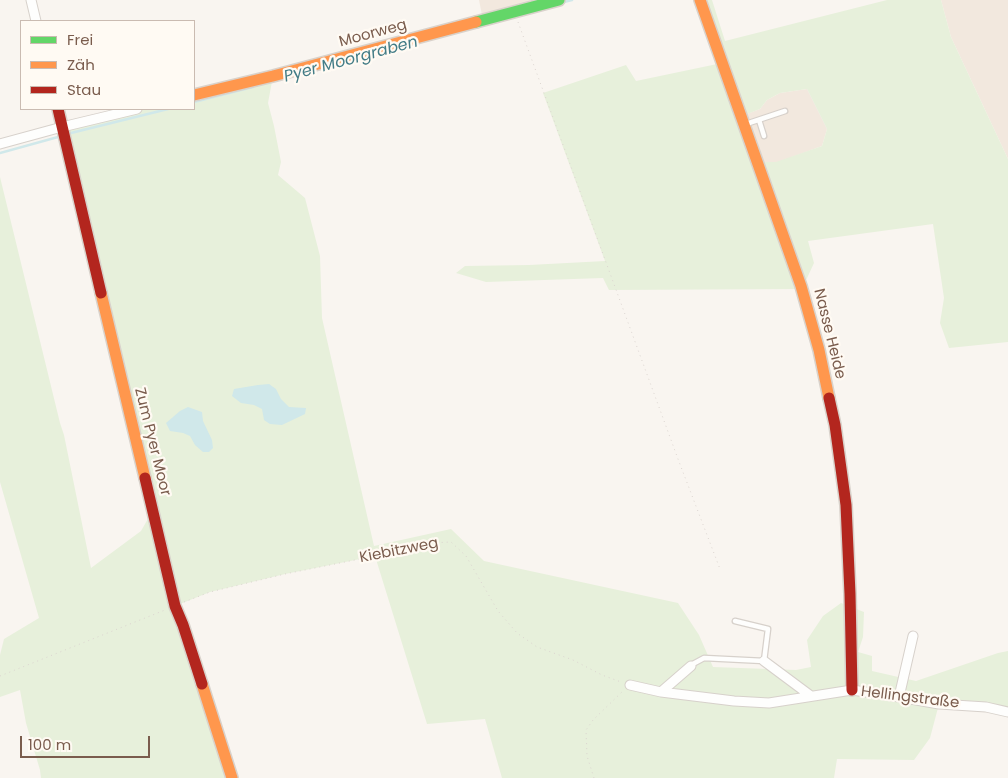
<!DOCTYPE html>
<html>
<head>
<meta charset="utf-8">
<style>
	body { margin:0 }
	#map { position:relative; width:1008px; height:778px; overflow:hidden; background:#f9f5f0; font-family:Poppins,sans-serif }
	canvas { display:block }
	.legend { position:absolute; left:20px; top:20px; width:175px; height:90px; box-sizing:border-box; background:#fffaf3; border:1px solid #cabbb1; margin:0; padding:6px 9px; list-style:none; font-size:15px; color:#7a5c4d }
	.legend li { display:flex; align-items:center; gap:10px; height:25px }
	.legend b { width:25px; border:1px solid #cabbb1 }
	.scale { position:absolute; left:20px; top:736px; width:130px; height:22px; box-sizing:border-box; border:2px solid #7a5c4d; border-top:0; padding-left:6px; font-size:15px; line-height:18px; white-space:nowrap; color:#7a5c4d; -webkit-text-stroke:4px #fffaf3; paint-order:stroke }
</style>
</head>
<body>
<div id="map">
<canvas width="1008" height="778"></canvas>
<ul class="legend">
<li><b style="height:6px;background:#63d668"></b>Frei</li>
<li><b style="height:6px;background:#ff974d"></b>Zäh</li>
<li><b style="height:6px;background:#b3261e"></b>Stau</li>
</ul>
<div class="scale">100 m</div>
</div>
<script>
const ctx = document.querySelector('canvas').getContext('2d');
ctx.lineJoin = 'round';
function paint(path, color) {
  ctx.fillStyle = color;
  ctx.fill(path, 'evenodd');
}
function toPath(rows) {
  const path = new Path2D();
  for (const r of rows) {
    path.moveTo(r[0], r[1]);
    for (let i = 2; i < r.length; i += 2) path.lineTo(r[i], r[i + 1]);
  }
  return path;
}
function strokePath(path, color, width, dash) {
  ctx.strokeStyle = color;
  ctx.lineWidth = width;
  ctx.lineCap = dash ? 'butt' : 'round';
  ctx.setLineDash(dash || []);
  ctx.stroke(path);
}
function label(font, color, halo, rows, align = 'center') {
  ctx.font = font + ' Poppins,sans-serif';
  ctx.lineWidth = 4.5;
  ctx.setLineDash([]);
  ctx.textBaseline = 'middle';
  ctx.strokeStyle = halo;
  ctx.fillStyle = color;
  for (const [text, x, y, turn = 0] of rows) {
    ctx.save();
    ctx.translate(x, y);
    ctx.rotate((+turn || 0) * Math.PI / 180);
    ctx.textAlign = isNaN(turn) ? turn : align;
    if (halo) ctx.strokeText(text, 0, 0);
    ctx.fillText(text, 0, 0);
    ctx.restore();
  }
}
paint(toPath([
	[479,0,556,0,483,20],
	[941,0,1008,0,1008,159,951,37],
	[807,89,827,129,822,146,776,163,757,162,741,116,760,109,767,100,780,93]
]), '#f2e8de');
paint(toPath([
	[700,0,712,0,725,41,887,0,941,0,951,37,1008,159,1008,342,949,348,940,323,944,298,933,224,808,241,814,263,802,289,609,290,603,278,486,282,456,273,465,266,529,265,605,261,543,93,626,65,636,81,722,63],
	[807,89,827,129,822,146,776,162,758,162,742,116,760,109,767,100,780,93],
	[273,76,268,103,274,126,281,162,278,175,305,198,320,256,322,318,374,546,451,529,484,561,678,603,699,635,713,667,796,670,811,667,807,640,823,616,841,603,864,612,863,637,858,652,872,656,872,671,916,681,998,653,1008,651,1008,712,939,704,930,738,914,760,837,759,834,778,502,778,485,719,427,724,375,556,285,574,210,592,175,606,232,778,41,778,40,770,26,723,20,690,0,697,0,655,4,639,39,618,0,482,0,177,60,423,64,435,91,568,141,531,153,510,62,127,137,109,194,109,194,95]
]), '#e7f0db');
paint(toPath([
	[269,384,276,389,281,399,289,407,306,408,305,414,282,425,270,424,264,420,262,409,254,405,241,403,232,396,234,389,258,385],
	[188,407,202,412,203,421,212,440,213,448,209,452,203,452,195,445,190,436,183,433,170,431,166,423,180,411]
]), '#d0e8ea');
strokePath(toPath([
	[564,2,572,0],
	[194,102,253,87],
	[71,133,168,109],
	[0,153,58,137]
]), '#d0e8ea', 2.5);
const lane = toPath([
	[759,120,764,136],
	[746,124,785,111],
	[691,665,704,658,764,661,768,629,735,621]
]);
const street = toPath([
	[31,0,36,21],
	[0,144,62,127,137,109],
	[764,661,811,696],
	[630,685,661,692,734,701,769,703,852,690,899,697,939,704,986,707,1008,712],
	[661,692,691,666],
	[899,697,913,636]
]);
const fast = toPath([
	[476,22,559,0]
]);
const slow = toPath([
	[700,0,801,286,819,350,829,398],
	[194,95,273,76,476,22],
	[101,293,145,478],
	[202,684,232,778]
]);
const jam = toPath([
	[58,109,101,293],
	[829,398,835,425,846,505,850,594,852,690],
	[145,478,175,606,183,625,202,684]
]);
strokePath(lane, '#d7d1cb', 7);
strokePath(street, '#d7d1cb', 11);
strokePath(fast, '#d9d2cb', 14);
strokePath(slow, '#d9d2cb', 14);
strokePath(jam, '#d9d2cb', 14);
strokePath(toPath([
	[518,22,678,459,720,569],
	[184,602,210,592,285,574,405,550,431,543,451,542,466,556,498,611,517,633,537,647,573,660,602,675,621,682],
	[0,676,165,610],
	[594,778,587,756,586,730,593,720,624,690]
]), '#dcd5d0', 1, [1, 4]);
strokePath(lane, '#fefefd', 4.5);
strokePath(street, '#fefefd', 9);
strokePath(fast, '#63d668', 11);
strokePath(slow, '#ff974d', 11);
strokePath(jam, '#b3261e', 11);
label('15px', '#7a5c4d', '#fffaf3', [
	["Moorweg",373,34,-15],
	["Nasse Heide",829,334,76],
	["Zum Pyer Moor",152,442,76],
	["Kiebitzweg",399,551,-11],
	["Hellingstraße",910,698,7]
]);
label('italic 16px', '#437c86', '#fffaf3', [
	["Pyer Moorgraben",351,60,-15]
]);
</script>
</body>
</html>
